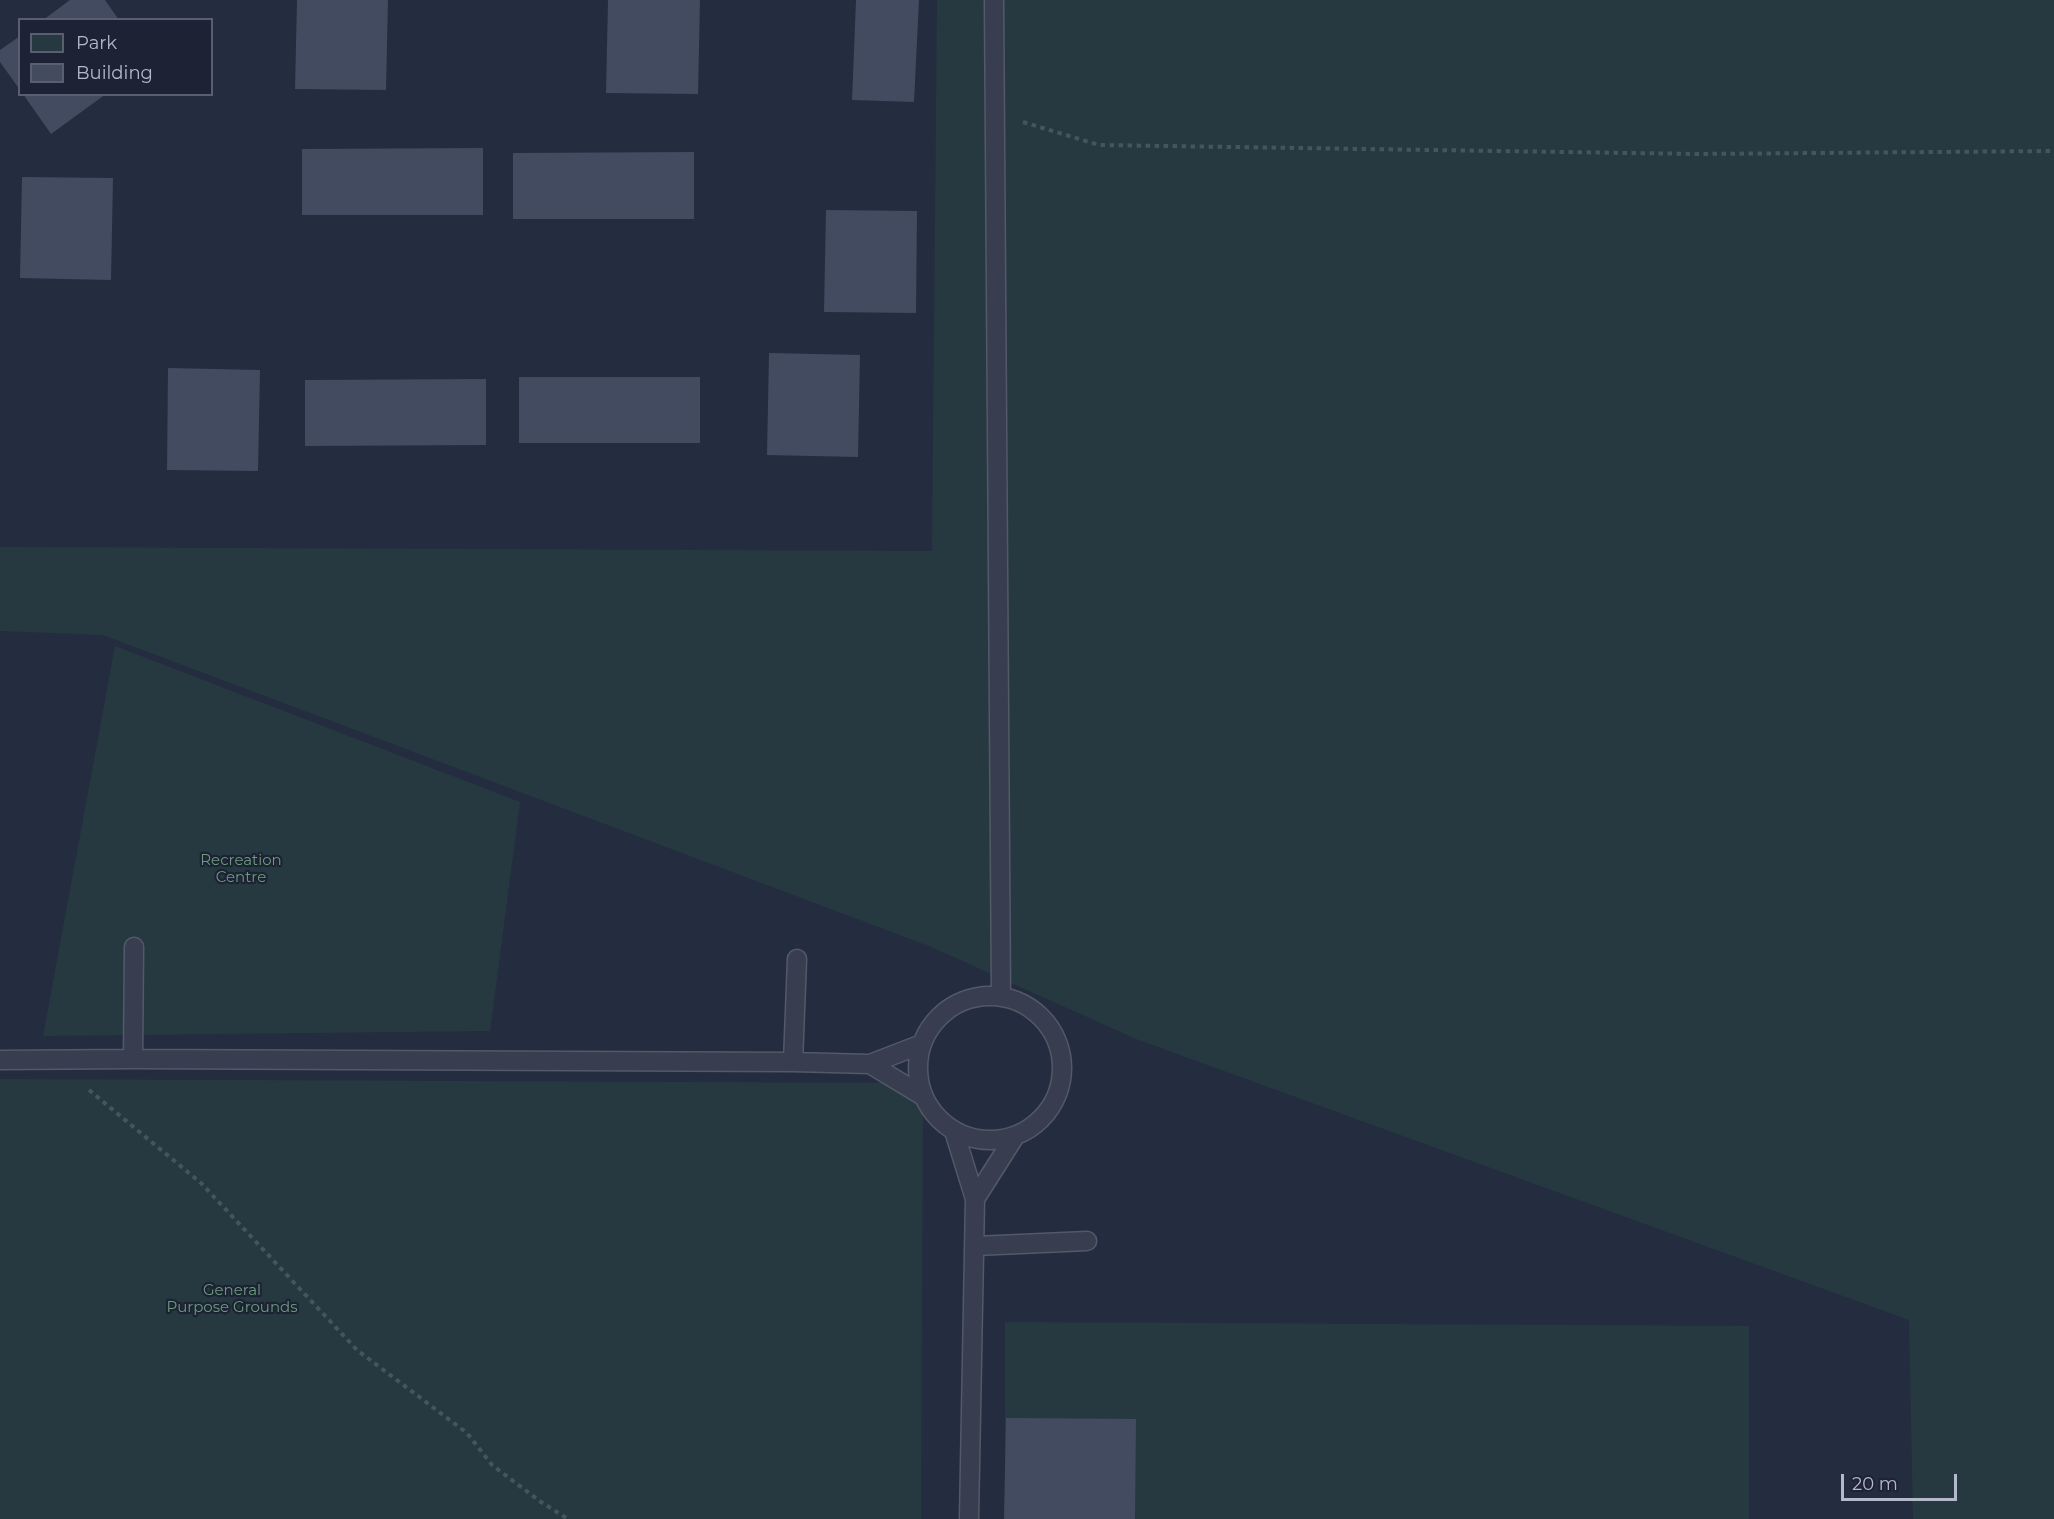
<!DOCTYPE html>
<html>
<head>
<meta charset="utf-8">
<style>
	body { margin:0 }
	#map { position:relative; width:2054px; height:1519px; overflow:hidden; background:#242c3f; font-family:Montserrat,sans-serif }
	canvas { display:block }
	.legend { position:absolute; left:18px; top:18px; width:195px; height:78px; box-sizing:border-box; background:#1d2334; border:2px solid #595f70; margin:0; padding:8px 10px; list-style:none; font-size:18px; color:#b4b9c9 }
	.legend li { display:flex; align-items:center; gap:12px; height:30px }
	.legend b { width:30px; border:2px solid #595f70 }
	.scale { position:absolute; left:1841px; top:1474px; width:116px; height:27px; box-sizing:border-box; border:3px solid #b4b9c9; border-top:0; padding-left:8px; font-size:18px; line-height:21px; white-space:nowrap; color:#b4b9c9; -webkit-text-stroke:4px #1d2334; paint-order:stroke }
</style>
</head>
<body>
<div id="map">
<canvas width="2054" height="1519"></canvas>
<ul class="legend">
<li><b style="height:16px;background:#263940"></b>Park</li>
<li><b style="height:16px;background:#434b61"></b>Building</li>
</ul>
<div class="scale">20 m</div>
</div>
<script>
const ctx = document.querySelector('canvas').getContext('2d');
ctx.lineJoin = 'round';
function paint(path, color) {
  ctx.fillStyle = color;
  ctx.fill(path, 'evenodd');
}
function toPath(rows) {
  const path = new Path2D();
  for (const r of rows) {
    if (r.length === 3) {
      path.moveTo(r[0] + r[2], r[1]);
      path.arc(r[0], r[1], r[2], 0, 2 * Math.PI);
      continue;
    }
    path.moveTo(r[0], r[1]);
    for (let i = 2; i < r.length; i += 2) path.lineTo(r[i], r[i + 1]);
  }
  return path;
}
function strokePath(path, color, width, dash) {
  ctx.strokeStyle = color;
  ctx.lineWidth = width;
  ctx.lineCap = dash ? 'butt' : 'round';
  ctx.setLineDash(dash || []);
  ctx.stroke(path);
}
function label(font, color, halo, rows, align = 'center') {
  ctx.font = font + ' Montserrat,sans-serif';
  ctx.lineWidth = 4.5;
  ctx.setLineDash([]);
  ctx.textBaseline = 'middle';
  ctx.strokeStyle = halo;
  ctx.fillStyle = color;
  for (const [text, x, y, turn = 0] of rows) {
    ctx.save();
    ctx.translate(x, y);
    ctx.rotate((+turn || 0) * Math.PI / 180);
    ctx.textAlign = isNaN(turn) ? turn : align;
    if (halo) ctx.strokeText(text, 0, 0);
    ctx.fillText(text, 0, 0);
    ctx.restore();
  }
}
paint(toPath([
	[937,0,2054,0,2054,1519,1913,1519,1909,1320,1136,1039,929,946,103,635,0,631,0,547,932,551],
	[115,646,520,802,490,1031,43,1036],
	[0,1079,923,1083,921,1519,0,1519],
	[1005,1322,1749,1326,1749,1519,1005,1519]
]), '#263940');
paint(toPath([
	[70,0,105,0,119,20,43,20],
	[297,0,388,0,386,90,295,89],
	[608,0,700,0,698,94,606,93],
	[856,0,919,0,914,102,852,100],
	[20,36,20,90,0,62,0,50],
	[23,94,106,94,51,134],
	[483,148,483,215,302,215,302,149],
	[694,152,694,219,513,219,513,153],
	[22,177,113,178,111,280,20,278],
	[826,210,917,211,916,313,824,312],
	[769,353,860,355,858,457,767,455],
	[168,368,260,370,258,471,167,470],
	[519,377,700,377,700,443,519,443],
	[486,379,486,445,305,446,305,380],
	[1006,1418,1136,1419,1135,1519,1004,1519]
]), '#434b61');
const lane = toPath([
	[994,0,1001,997],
	[990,1068,72],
	[133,1059,134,947],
	[0,1060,133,1059,793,1062,870,1064,922,1044],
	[793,1062,797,959],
	[870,1064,923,1096],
	[954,1131,975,1199,969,1519],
	[975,1199,1015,1136],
	[976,1246,1087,1241]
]);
strokePath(lane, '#535969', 21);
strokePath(toPath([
	[1023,122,1099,145,1697,154,2054,151],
	[89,1090,201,1183,357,1350,467,1433,492,1465,541,1502,568,1519]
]), '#44565d', 4, [4.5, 4.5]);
strokePath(lane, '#383e4f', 18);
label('15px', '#6b9b7d', '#1d2334', [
	["Recreation",241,861],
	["Centre",241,878],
	["General",232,1291],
	["Purpose Grounds",232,1308]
]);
</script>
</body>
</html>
